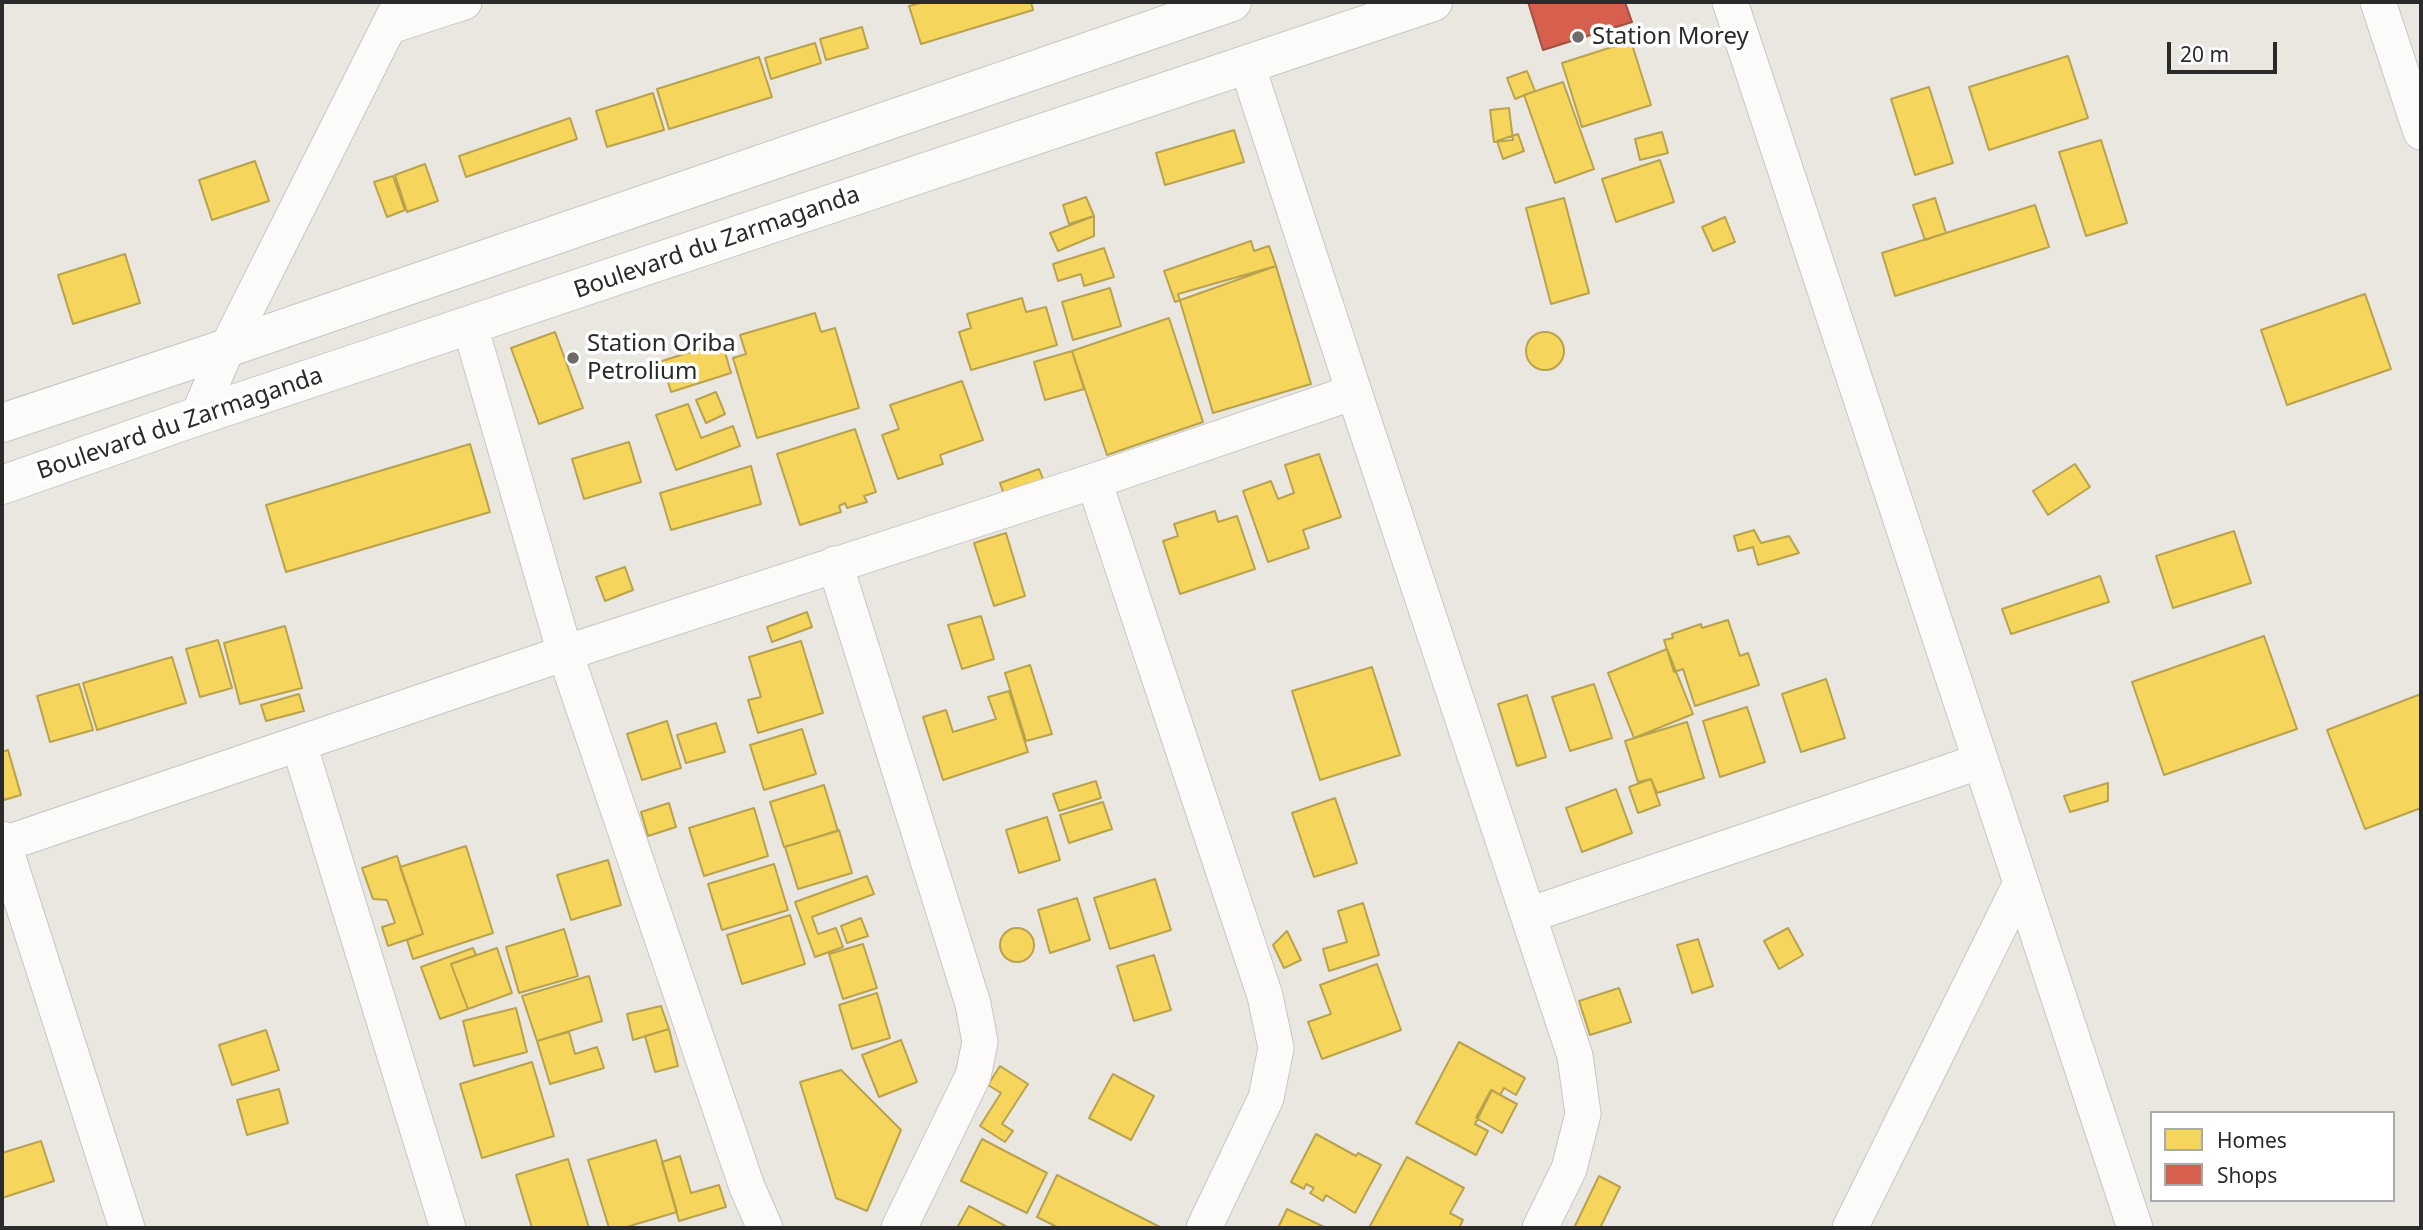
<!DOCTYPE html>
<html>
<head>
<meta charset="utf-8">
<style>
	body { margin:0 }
	#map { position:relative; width:2423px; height:1230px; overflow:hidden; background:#e9e7e0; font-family:"Noto Sans",sans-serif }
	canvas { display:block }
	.frame { position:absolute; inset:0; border:4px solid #2a2a2a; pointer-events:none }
	.legend { position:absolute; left:2150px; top:1111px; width:245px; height:91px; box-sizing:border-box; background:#fff; border:2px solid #aaa; margin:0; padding:9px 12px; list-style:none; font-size:21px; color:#2a2a2a }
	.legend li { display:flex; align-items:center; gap:14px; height:35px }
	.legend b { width:35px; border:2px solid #aaa }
	.scale { position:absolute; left:2167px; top:42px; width:110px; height:32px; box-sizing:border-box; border:4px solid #2a2a2a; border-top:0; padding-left:9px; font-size:21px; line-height:24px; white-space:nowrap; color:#2a2a2a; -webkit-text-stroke:5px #fff; paint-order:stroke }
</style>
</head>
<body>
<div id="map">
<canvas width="2423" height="1230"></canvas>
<div class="frame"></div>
<ul class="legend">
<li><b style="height:19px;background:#f6d55c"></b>Homes</li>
<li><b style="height:19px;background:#d6604d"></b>Shops</li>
</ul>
<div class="scale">20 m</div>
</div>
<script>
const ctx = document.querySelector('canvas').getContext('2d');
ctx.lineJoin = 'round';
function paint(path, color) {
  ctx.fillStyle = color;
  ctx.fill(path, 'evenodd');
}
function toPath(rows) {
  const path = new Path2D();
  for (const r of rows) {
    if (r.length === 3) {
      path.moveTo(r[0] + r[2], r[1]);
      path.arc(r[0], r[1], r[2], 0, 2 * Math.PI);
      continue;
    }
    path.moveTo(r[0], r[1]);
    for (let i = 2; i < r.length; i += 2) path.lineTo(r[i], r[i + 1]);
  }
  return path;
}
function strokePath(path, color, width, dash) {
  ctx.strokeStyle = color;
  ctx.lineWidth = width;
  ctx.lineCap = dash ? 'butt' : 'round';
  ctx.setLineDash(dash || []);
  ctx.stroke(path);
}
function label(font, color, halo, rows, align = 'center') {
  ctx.font = font + ' "Noto Sans",sans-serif';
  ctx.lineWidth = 7;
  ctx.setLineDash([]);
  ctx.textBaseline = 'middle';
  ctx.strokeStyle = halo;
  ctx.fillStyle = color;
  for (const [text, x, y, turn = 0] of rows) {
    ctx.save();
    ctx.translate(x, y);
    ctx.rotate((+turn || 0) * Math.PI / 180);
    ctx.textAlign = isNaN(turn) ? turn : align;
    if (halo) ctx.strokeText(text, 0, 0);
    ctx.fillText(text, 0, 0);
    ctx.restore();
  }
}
const homes = toPath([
	[924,2,1031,2,1033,10,921,44,909,6,924,2],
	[862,27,868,48,826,60,820,39,862,27],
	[1631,41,1651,105,1582,127,1562,63,1631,41],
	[815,43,821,63,771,79,765,58,815,43],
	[2068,56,2088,118,1989,150,1969,87,2068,56],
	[759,57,772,97,669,129,657,89,759,57],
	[1527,71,1535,91,1515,99,1507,78,1527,71],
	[1563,82,1594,169,1555,183,1524,95,1563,82],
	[1929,87,1953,163,1915,175,1891,99,1929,87],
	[653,93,664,130,607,147,596,111,653,93],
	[1509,108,1513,140,1494,142,1490,110,1509,108],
	[570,118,577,139,466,177,459,156,570,118],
	[1234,130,1244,162,1165,185,1156,153,1234,130],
	[1662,132,1668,153,1640,160,1635,139,1662,132],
	[1518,134,1524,151,1503,159,1497,141,1518,134],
	[2101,140,2127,223,2086,236,2059,152,2101,140],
	[1660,160,1674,202,1616,222,1602,179,1660,160],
	[255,161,269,201,212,220,199,180,255,161],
	[425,164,438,201,407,212,395,175,425,164],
	[393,176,405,210,387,217,374,182,393,176],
	[1086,197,1094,216,1069,224,1063,205,1086,197],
	[1564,198,1589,293,1551,304,1526,208,1564,198],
	[1935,198,1946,233,1925,240,1913,205,1935,198],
	[2035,205,2049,247,1895,296,1882,253,2035,205],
	[1094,216,1094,236,1058,251,1050,233,1094,216],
	[1725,217,1735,242,1713,251,1702,227,1725,217],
	[1251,241,1254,251,1269,246,1276,266,1175,302,1164,271,1251,241],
	[1104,248,1114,277,1084,286,1081,274,1058,281,1053,264,1104,248],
	[125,254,140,303,73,324,58,275,125,254],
	[1276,266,1311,384,1213,413,1178,294,1276,266],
	[1110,288,1121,326,1073,340,1062,302,1110,288],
	[2365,294,2391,369,2287,405,2261,330,2365,294],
	[1022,298,1026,312,1046,307,1057,345,971,370,959,332,971,328,967,314,1022,298],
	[815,313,821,332,835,328,859,408,757,438,733,358,746,354,740,335,815,313],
	[1169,318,1203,422,1107,455,1072,351,1169,318],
	[555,332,583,408,539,424,511,348,555,332],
	[1545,351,19],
	[722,342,731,373,671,392,662,361,722,342],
	[1072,351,1084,389,1045,400,1034,362,1072,351],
	[962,381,983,440,940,455,943,464,898,479,882,435,899,429,890,405,962,381],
	[716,392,725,414,706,423,696,400,716,392],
	[688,404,701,438,733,426,740,446,676,470,656,415,688,404],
	[855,429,876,492,864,496,867,502,847,508,845,503,839,506,841,512,800,525,777,454,855,429],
	[629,442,641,482,584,499,572,459,629,442],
	[470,444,490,512,286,572,266,505,470,444],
	[1319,454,1341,517,1303,530,1309,548,1268,562,1243,491,1271,481,1278,499,1294,493,1285,465,1319,454],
	[2075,464,2090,487,2048,515,2033,491,2075,464],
	[751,466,761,504,671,530,660,493,751,466],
	[1039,469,1047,489,1007,503,1000,483,1039,469],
	[1215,511,1218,522,1237,516,1255,569,1180,594,1163,541,1178,536,1174,524,1215,511],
	[1754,530,1761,543,1789,536,1799,553,1758,565,1753,547,1738,551,1734,536,1754,530],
	[2234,531,2251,583,2173,608,2156,556,2234,531],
	[1006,533,1025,596,994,606,974,543,1006,533],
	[625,567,633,590,605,601,596,577,625,567],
	[2100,576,2109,602,2011,634,2002,609,2100,576],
	[807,612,812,627,772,642,767,627,807,612],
	[981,616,994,659,962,669,948,625,981,616],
	[1728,620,1740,656,1748,653,1759,685,1695,706,1683,669,1674,672,1664,640,1673,638,1672,634,1701,624,1702,628,1728,620],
	[285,626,302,688,240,704,224,643,285,626],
	[2264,636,2297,729,2164,775,2132,682,2264,636],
	[218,640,232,688,200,697,186,649,218,640],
	[801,641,823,713,758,733,748,700,761,697,749,657,801,641],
	[1667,649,1693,714,1634,738,1608,673,1667,649],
	[172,657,186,703,97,730,83,683,172,657],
	[1030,665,1052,734,1026,741,1005,673,1030,665],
	[1372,667,1400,755,1320,780,1292,691,1372,667],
	[1826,679,1845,738,1801,752,1782,694,1826,679],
	[79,684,93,730,50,742,37,696,79,684],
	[1594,684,1612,738,1570,751,1552,697,1594,684],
	[1009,691,1028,752,943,780,923,717,946,710,953,732,996,719,988,697,1009,691],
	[299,694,304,711,266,721,261,705,299,694],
	[2421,694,2421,808,2365,829,2327,730,2421,694],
	[1527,695,1546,757,1517,766,1498,704,1527,695],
	[1747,707,1765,762,1720,777,1703,721,1747,707],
	[667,721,681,768,642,780,627,734,667,721],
	[1687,722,1704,778,1657,793,1651,779,1638,782,1625,741,1687,722],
	[716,723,725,752,686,763,677,735,716,723],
	[802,729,816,774,764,790,750,745,802,729],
	[8,750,21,795,4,800,2,791,2,752,8,750],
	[1651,779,1660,805,1638,813,1629,787,1651,779],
	[1096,781,1101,798,1059,811,1053,794,1096,781],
	[2108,783,2108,801,2070,812,2064,796,2108,783],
	[824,785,838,831,784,847,770,802,824,785],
	[1616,789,1632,833,1582,852,1566,808,1616,789],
	[1335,798,1357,863,1314,877,1292,813,1335,798],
	[1103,802,1112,829,1069,843,1060,815,1103,802],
	[669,803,676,827,648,836,641,812,669,803],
	[754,808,768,856,704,876,689,828,754,808],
	[1047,817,1060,860,1019,873,1006,830,1047,817],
	[839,830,852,873,798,889,785,847,839,830],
	[466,846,493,933,413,959,407,940,423,934,400,867,466,846],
	[397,856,423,934,388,946,382,927,395,923,387,900,373,899,362,868,397,856],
	[608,860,621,905,571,920,557,875,608,860],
	[774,864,788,910,722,930,708,884,774,864],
	[867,876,874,894,812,917,818,934,836,928,843,947,815,957,795,902,867,876],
	[1155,879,1171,930,1110,949,1094,898,1155,879],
	[1077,898,1090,940,1050,953,1038,910,1077,898],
	[1363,903,1379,955,1329,971,1323,949,1347,942,1338,911,1363,903],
	[790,915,805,964,742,984,727,935,790,915],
	[861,918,868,936,847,943,841,926,861,918],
	[1017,945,17],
	[1788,928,1803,955,1779,969,1764,941,1788,928],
	[564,929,578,976,519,993,506,947,564,929],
	[1287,931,1301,960,1284,968,1273,945,1287,931],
	[1698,939,1713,986,1692,993,1677,945,1698,939],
	[863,944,877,988,843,999,829,954,863,944],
	[473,948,476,955,451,964,468,1009,440,1019,421,967,473,948],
	[497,948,512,993,468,1009,451,964,497,948],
	[1154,955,1171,1010,1134,1021,1117,966,1154,955],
	[1377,964,1401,1030,1322,1059,1308,1022,1331,1014,1320,985,1377,964],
	[589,976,602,1021,537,1041,522,996,589,976],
	[1619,988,1631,1022,1590,1035,1579,1001,1619,988],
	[877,993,890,1038,852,1049,839,1005,877,993],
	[661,1006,669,1029,633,1040,627,1014,661,1006],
	[516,1008,527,1052,474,1066,463,1021,516,1008],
	[669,1029,678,1066,655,1072,645,1036,669,1029],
	[266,1030,279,1070,232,1085,219,1045,266,1030],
	[569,1032,575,1054,597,1047,604,1068,550,1084,537,1041,569,1032],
	[901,1040,917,1082,879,1097,862,1055,901,1040],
	[1459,1042,1525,1078,1516,1095,1504,1088,1500,1095,1492,1090,1475,1124,1488,1131,1476,1155,1416,1123,1459,1042],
	[532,1062,554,1136,482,1158,460,1084,532,1062],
	[1000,1066,1028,1084,1002,1124,1013,1131,1005,1142,980,1126,1001,1093,988,1085,1000,1066],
	[841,1070,901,1130,867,1211,836,1198,800,1082,841,1070],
	[1113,1074,1154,1096,1131,1140,1089,1118,1113,1074],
	[279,1089,288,1123,247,1135,237,1100,279,1089],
	[1491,1090,1517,1104,1502,1133,1476,1118,1491,1090],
	[1316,1134,1356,1156,1358,1153,1381,1165,1355,1213,1326,1195,1323,1201,1310,1193,1314,1188,1306,1184,1304,1189,1291,1182,1316,1134],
	[982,1139,1047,1173,1027,1213,961,1181,982,1139],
	[656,1140,677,1212,623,1228,609,1228,588,1160,656,1140],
	[41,1141,54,1181,2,1198,2,1153,41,1141],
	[680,1156,691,1193,719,1185,726,1207,679,1221,662,1162,680,1156],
	[1407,1157,1464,1188,1450,1213,1463,1220,1459,1228,1369,1228,1407,1157],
	[568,1159,589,1228,532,1228,516,1175,568,1159],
	[1057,1175,1162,1228,1059,1228,1037,1217,1057,1175],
	[1599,1176,1620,1187,1600,1228,1574,1228,1599,1176],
	[969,1206,1009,1228,957,1228,969,1206],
	[1287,1209,1326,1228,1278,1228,1287,1209]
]);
paint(homes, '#f6d55c');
strokePath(homes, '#b9a24d', 2);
const shops = toPath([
	[1528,2,1625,2,1632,22,1543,50,1528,2]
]);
paint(shops, '#d6604d');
strokePath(shops, '#a25042', 2);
const street = toPath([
	[1730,2,2135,1228],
	[2378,2,2421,132],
	[390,26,464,2],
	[1247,65,1354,392,1575,1056,1583,1114,1569,1169,1540,1228],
	[470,326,565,653,747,1187,765,1228],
	[198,416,227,348,401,2],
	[1094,481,1265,996,1276,1048,1266,1098,1204,1228],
	[835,564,973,1004,980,1042,973,1076,899,1228],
	[299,744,448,1228],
	[2,839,127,1228],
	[4,844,565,653,1094,481,1354,392],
	[1529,915,1981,761],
	[1850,1228,2021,883]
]);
const secondary = toPath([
	[2,423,227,348,1232,2],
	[2,485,198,416,1433,2]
]);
strokePath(street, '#c6c6c6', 37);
strokePath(secondary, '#c6c6c6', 40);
strokePath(street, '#fcfbfa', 35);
strokePath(secondary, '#fcfbfa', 38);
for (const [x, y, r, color] of [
	[1578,37,7,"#6d6c6a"],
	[573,358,7,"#6d6c6a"]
]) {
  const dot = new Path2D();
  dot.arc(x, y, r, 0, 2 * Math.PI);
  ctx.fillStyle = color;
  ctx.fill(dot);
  strokePath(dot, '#fff', 2.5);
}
label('24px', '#2a2a2a', '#fff', [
	["Station Morey",1592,37],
	["Station Oriba",587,344],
	["Petrolium",587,372]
], 'left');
label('24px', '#2a2a2a', '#fff', [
	["Boulevard du Zarmaganda",717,243,-19],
	["Boulevard du Zarmaganda",180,424,-19]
]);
</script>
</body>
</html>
